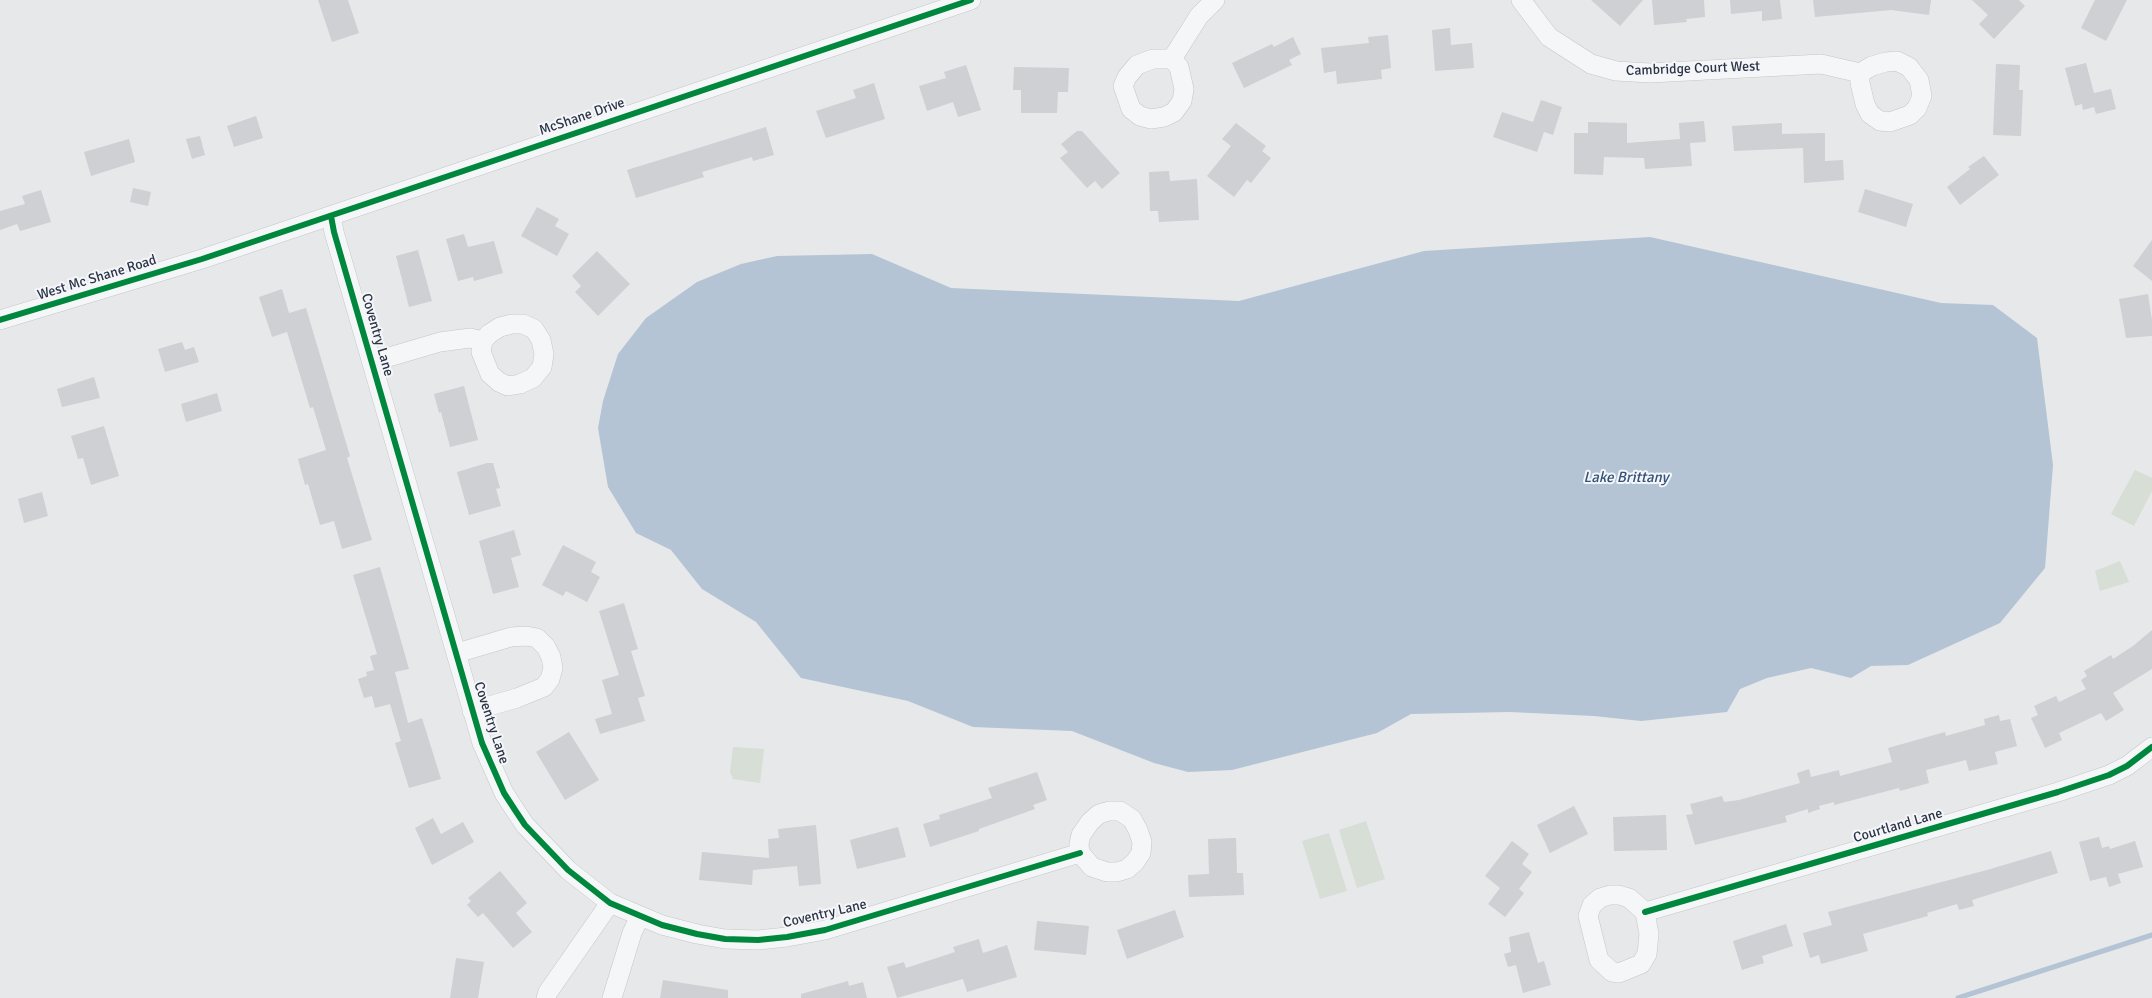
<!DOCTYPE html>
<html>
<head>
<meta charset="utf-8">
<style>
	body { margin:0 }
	canvas { display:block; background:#e6e8ea }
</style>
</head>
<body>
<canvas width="2152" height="998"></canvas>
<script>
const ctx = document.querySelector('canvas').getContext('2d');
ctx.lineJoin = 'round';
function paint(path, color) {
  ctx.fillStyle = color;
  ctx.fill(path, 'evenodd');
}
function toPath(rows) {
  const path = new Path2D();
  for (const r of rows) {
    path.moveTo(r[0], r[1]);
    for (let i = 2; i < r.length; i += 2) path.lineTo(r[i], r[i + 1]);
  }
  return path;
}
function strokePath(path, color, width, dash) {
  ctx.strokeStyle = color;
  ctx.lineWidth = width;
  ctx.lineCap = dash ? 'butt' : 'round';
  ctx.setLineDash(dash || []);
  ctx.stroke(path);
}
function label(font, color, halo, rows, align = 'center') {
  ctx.font = font + ' Signika,sans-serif';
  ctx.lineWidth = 4;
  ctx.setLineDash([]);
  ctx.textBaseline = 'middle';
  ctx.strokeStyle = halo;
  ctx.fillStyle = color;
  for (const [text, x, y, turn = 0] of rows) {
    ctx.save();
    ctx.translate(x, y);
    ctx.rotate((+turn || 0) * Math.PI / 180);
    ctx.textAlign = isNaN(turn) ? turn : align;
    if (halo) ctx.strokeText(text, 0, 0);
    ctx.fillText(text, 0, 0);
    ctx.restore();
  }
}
paint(toPath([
	[2135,470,2152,478,2152,491,2134,526,2111,514],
	[2120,561,2129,582,2100,591,2095,571],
	[733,747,764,749,760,783,733,779,730,772],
	[1366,821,1385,879,1357,888,1339,830],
	[1329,833,1347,891,1320,899,1302,841]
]), '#d6ded6');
paint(toPath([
	[1650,237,1941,303,1993,305,2037,338,2053,465,2045,568,2000,623,1908,665,1871,666,1851,678,1811,668,1767,678,1740,689,1727,712,1641,721,1594,716,1510,712,1411,714,1377,733,1232,770,1188,772,1154,763,1072,731,973,727,908,701,801,678,756,622,702,589,671,550,636,533,608,487,598,428,603,401,618,354,646,318,697,282,741,264,777,256,872,254,951,288,1239,301,1424,251]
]), '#b4c4d5');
strokePath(toPath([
	[1958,998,2152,935]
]), '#b4c4d5', 5);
paint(toPath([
	[318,0,348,0,359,33,332,42],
	[1591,0,1643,0,1620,26],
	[1652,0,1704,0,1705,17,1686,19,1687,22,1654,25],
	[1730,0,1780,0,1782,19,1762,21,1762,11,1731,14],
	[1813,0,1931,0,1929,15,1891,10,1815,17],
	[1972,0,2019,0,2025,6,1994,39,1979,24,1988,15],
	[2095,0,2127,0,2106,41,2081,28],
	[1450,28,1451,45,1472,43,1474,68,1435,71,1432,30],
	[1388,35,1391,68,1381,70,1382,79,1337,84,1336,71,1324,73,1321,48,1369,43,1368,37],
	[1293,37,1301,54,1289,60,1292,65,1244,88,1232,63,1272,44,1274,47],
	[2086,63,2094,93,2111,89,2116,109,2096,114,2094,107,2083,110,2082,104,2075,106,2065,68],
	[1996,64,2020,65,2019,90,2023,90,2021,136,1993,135],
	[966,65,981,110,958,117,953,102,927,111,919,86,946,78,944,72],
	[1014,67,1069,68,1068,92,1058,92,1057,113,1021,113,1021,90,1013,90],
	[874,83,885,119,826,138,816,111,856,98,853,90],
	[1541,100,1562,107,1553,135,1544,132,1537,152,1493,137,1502,112,1533,122],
	[256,116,263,138,234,147,227,126],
	[1704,121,1706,142,1690,143,1692,166,1645,169,1644,158,1604,157,1603,175,1574,174,1574,133,1588,133,1588,122,1627,123,1627,143,1680,139,1679,123],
	[1236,123,1266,146,1262,151,1271,158,1251,183,1247,180,1234,197,1207,176,1231,146,1222,139],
	[1782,123,1782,134,1825,133,1825,161,1843,160,1844,180,1804,183,1803,148,1734,151,1732,126],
	[766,127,774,155,753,161,752,157,702,172,704,177,636,198,627,170],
	[1077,131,1082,131,1120,173,1102,189,1095,181,1087,188,1060,158,1068,152,1061,144],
	[200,136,205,155,192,159,186,139],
	[129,139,135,162,91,176,84,152],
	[1984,156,1999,175,1960,205,1947,187,1970,169,1968,167],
	[1169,171,1170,181,1197,179,1199,220,1159,222,1158,211,1150,211,1149,172],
	[133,188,151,192,148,206,130,202],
	[1865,189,1913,204,1906,227,1858,212],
	[41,190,51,222,20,231,17,224,0,230,0,211,25,204,22,196],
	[537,207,559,219,555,226,569,234,557,256,521,236],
	[464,234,468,247,494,241,503,273,474,281,473,277,458,281,446,239],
	[2152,240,2152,281,2133,266],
	[418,250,432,301,409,307,396,256],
	[597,251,630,284,598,316,575,292,581,286,572,276],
	[282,289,289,313,306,308,350,456,347,458,372,540,342,549,334,521,320,525,308,484,305,485,298,459,326,450,313,407,310,408,287,332,272,337,259,297],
	[2148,294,2152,320,2152,336,2126,338,2119,299],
	[182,342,185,350,194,347,199,362,165,372,158,349],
	[94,377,100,398,62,407,57,389],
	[464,386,478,440,450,447,441,412,439,413,434,394],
	[217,393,222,411,186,422,181,404],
	[104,426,119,476,91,485,83,458,78,459,71,436],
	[487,463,493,463,500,488,496,489,501,506,469,515,457,472],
	[42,492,48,516,24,523,18,499],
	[514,530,521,555,511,558,519,587,493,594,479,541],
	[563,545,596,562,591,572,600,577,587,602,566,591,563,596,542,585],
	[380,567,409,669,395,672,408,723,422,718,441,779,409,788,395,743,401,741,390,704,375,708,372,696,364,698,358,679,367,676,366,672,374,670,370,656,377,654,353,575],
	[624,603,638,649,631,651,645,696,638,698,645,721,600,734,595,719,612,714,602,680,619,675,599,611],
	[2152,630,2152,669,2113,693,2124,710,2106,721,2101,713,2059,733,2062,740,2045,748,2031,718,2038,715,2034,706,2056,696,2059,702,2086,689,2081,680,2087,676,2084,671,2111,655,2113,659,2133,646],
	[1999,715,2000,721,2010,719,2017,746,1995,752,1998,764,1969,771,1966,760,1926,770,1929,783,1900,791,1899,788,1834,805,1834,802,1819,806,1820,809,1808,813,1808,809,1785,816,1787,822,1695,845,1686,815,1693,814,1690,804,1722,796,1724,802,1739,800,1800,783,1797,773,1809,769,1811,777,1839,770,1840,776,1892,762,1888,748,1945,732,1946,736,1985,725,1984,719],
	[569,732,599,780,565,800,536,752],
	[1037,772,1047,800,1033,805,1035,809,979,829,979,831,930,847,923,824,940,819,939,815,992,798,988,788],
	[1574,806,1588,834,1550,853,1537,825],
	[1666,815,1667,850,1614,851,1613,817],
	[433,818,441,834,463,822,474,842,432,865,415,828],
	[816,825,821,884,799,886,797,866,753,870,752,885,699,880,702,852,769,858,768,839,779,838,778,829],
	[898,827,906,857,857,869,850,840],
	[2099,837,2102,848,2109,846,2110,849,2135,841,2143,867,2118,874,2121,883,2109,887,2106,877,2090,881,2079,842],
	[1236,838,1237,873,1243,873,1244,895,1189,897,1188,875,1209,874,1208,839],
	[1512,841,1529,854,1522,864,1532,872,1519,889,1524,893,1505,917,1488,904,1500,888,1485,876],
	[2051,851,2058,873,1972,900,1974,906,1959,910,1957,904,1927,913,1928,916,1863,934,1868,951,1821,964,1819,955,1810,958,1803,933,1832,925,1828,912,1987,870],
	[500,871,527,903,516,913,532,932,513,948,483,913,478,917,467,905,471,901,468,898],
	[1175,910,1184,937,1127,959,1117,930],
	[1037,921,1089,926,1086,955,1034,950],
	[1786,924,1793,946,1762,956,1764,963,1742,970,1733,941],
	[1529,932,1538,963,1544,961,1551,985,1523,993,1516,965,1508,967,1504,954,1511,952,1509,937],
	[979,939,983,953,1007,945,1017,977,967,992,963,979,897,998,887,967,904,962,906,968,955,952,953,947],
	[456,958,484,962,478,998,450,998],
	[663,980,728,990,728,998,660,998],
	[848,981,849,986,863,982,867,998,801,998,801,994]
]), '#ced0d3');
const minor = toPath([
	[1521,0,1549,37,1591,64,1616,71,1650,73,1821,64,1860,73],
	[1153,59,1172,59,1179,67,1184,89,1182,101,1174,112,1164,117,1151,119,1140,116,1131,109,1123,86,1127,77,1137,65,1153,59],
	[1172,59,1199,16,1215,0],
	[1897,61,1909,67,1919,80,1922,96,1917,108,1910,115,1890,122,1880,121,1870,114,1865,104,1860,83,1860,73,1872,66,1886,62,1897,61],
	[331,216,334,232,482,743,504,793,515,810,525,825,568,870,610,903,662,925,697,934,725,939,758,940,787,937,825,930,1080,853],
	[0,320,202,259,971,0],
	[512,324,523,324,534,329,541,340,544,354,542,367,533,378,520,384,508,386,499,382,490,374,481,352,483,341,489,334,500,327,512,324],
	[372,362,440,342,470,338,483,341],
	[457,653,511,637,526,636,537,638,546,647,551,657,553,668,550,679,544,687,517,698,472,711],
	[1109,811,1120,811,1132,819,1138,830,1142,842,1141,853,1135,862,1127,869,1117,872,1107,872,1092,867,1080,853,1079,844,1081,835,1090,822,1099,814,1109,811],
	[1610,895,1619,895,1629,898,1645,912,1649,934,1647,954,1641,964,1619,973,1612,972,1599,960,1588,916,1592,905,1600,898,1610,895],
	[1645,912,2058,792,2109,775,2127,766,2152,747],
	[546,998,548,992,610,903],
	[612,998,632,933,640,916]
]);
strokePath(minor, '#c4c6c8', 20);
strokePath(minor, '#f5f6f7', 19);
strokePath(toPath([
	[331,216,334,232,482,743,504,793,515,810,525,825,568,870,610,903,662,925,697,934,725,939,758,940,787,937,825,930,1080,853],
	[0,320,202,259,971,0],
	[1645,912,2058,792,2109,775,2127,766,2152,747]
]), '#00873e', 6);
label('14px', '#2b3445', '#f4f6f9', [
	["Cambridge Court West",1693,69,-2],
	["McShane Drive",582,117,-19],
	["West Mc Shane Road",97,278,-17],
	["Coventry Lane",377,335,74],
	["Coventry Lane",491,723,72],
	["Courtland Lane",1898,826,-16],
	["Coventry Lane",825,914,-13]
]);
label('italic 15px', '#34527a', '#f4f6f9', [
	["Lake Brittany",1626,478]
]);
</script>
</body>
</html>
